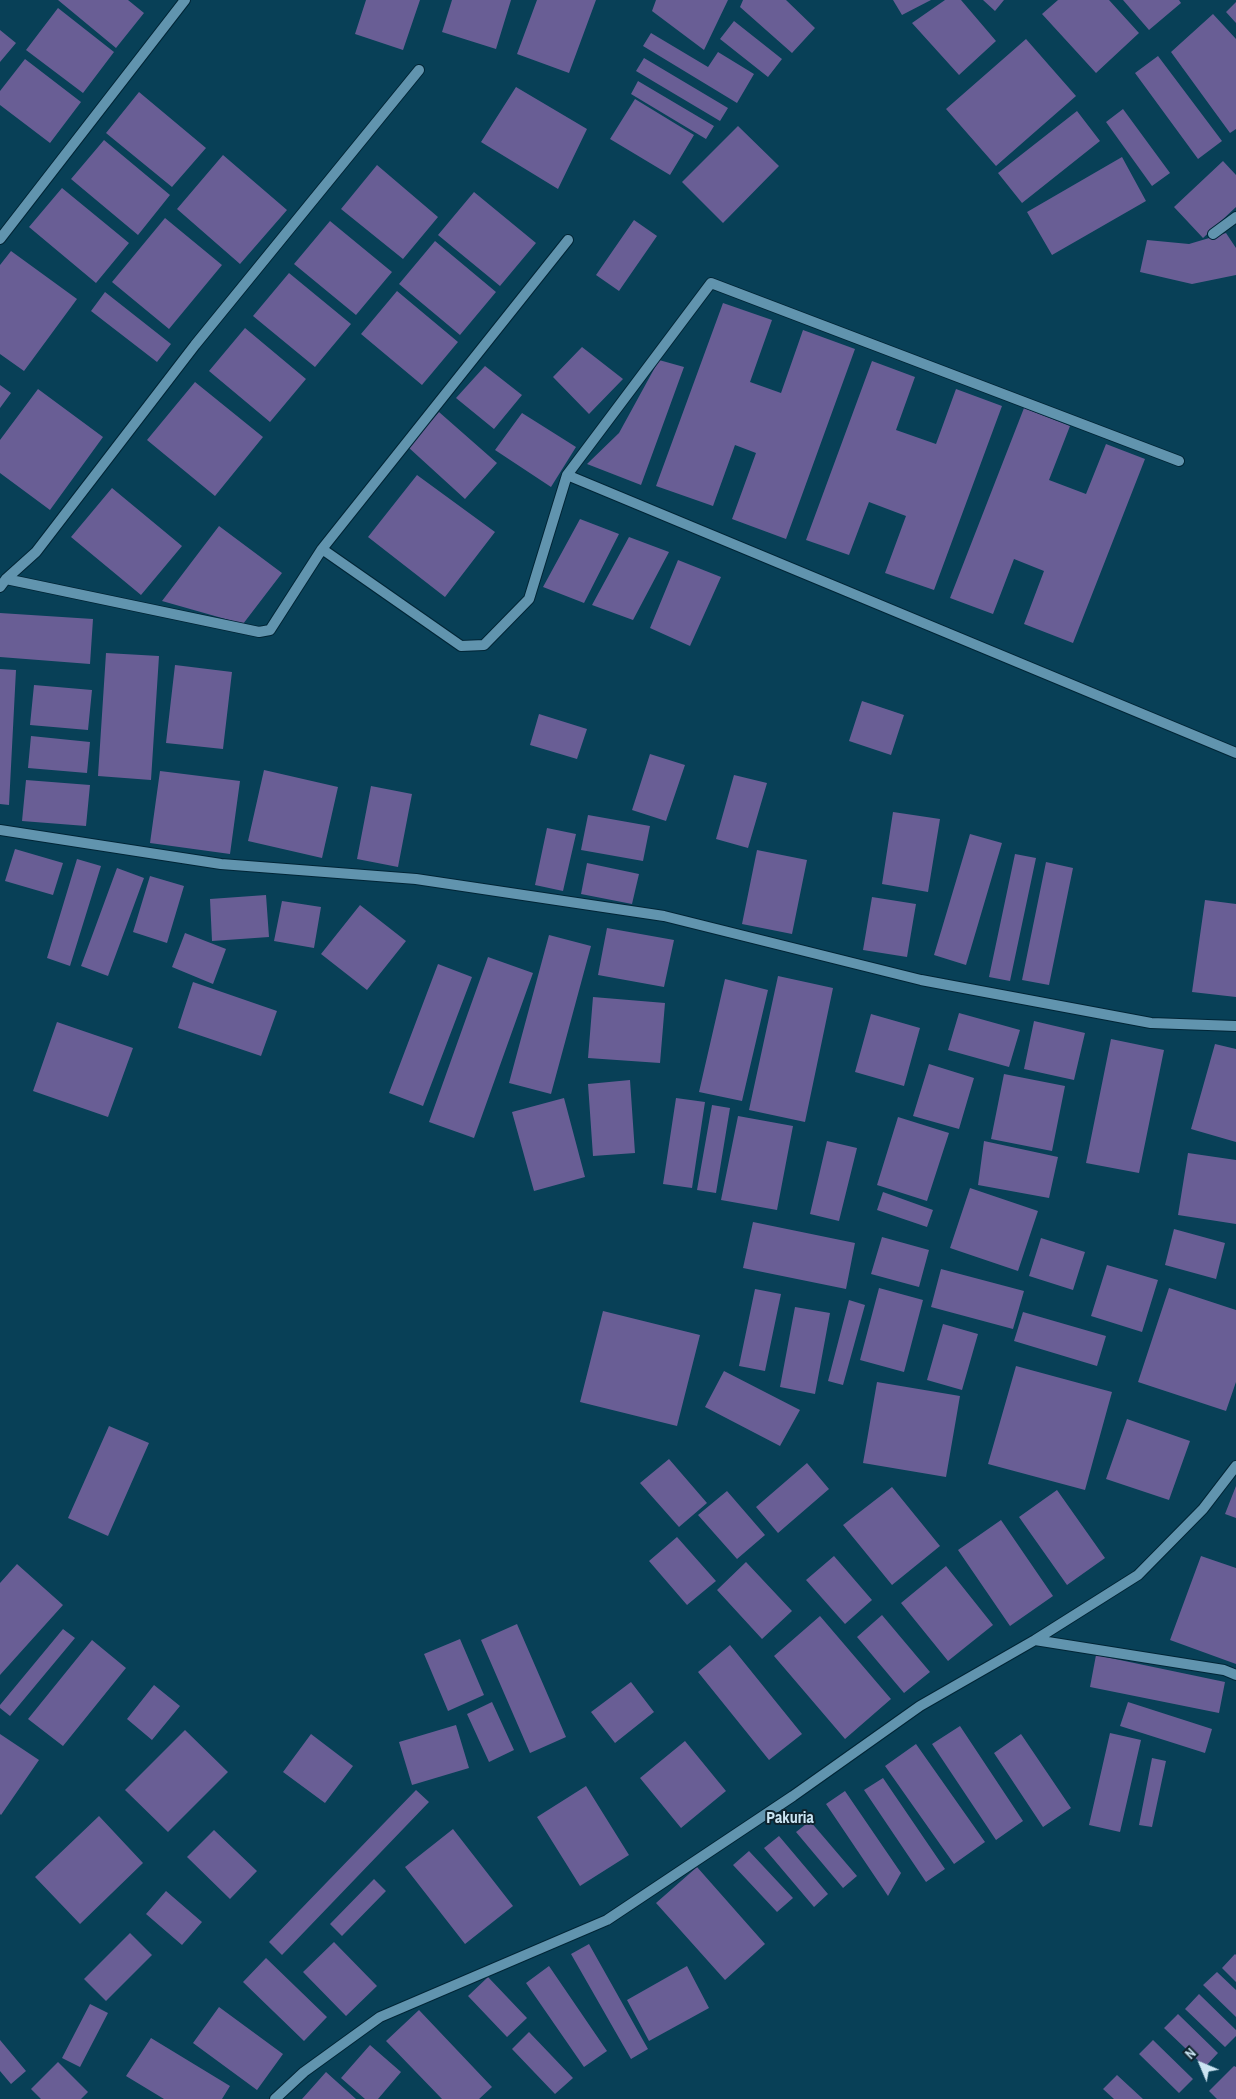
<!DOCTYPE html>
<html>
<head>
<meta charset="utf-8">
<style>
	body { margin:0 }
	#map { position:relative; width:1236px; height:2099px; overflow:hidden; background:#084057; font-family:"Archivo Narrow",sans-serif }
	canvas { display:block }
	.north { position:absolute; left:1176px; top:2039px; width:50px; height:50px; -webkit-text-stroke:4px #0f242f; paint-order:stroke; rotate:315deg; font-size:14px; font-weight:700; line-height:20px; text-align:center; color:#cbe5f3 }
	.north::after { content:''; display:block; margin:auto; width:18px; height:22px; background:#cbe5f3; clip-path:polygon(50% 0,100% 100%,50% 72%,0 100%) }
</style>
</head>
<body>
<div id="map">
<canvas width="1236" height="2099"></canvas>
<div class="north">N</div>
</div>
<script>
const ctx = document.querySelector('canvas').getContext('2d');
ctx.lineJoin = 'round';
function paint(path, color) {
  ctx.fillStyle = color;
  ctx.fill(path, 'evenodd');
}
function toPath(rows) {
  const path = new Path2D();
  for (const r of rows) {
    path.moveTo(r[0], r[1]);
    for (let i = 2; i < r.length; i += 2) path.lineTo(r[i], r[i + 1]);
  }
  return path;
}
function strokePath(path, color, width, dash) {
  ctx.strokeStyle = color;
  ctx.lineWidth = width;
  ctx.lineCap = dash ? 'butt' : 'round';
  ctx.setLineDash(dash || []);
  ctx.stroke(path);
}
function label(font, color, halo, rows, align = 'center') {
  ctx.font = font + ' "Archivo Narrow",sans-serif';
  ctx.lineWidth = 4;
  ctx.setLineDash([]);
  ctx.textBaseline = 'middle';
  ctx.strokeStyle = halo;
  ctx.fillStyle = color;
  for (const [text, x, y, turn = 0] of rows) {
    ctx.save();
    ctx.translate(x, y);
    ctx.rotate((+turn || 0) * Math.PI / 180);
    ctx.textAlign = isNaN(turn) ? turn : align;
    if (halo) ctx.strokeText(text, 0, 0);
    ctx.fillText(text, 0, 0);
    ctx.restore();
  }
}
paint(toPath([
	[58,0,128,0,144,13,116,48],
	[366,0,420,0,403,50,355,34],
	[452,0,511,0,496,49,442,32],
	[537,0,596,0,569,73,517,54],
	[656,0,728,0,704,50,652,11],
	[743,0,786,0,815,28,792,53,740,7],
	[893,0,931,0,902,15],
	[945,0,961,0,996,41,959,75,912,23],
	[983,0,1004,0,995,11],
	[1058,0,1109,0,1139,33,1096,73,1042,14],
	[1123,0,1179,0,1181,3,1149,30],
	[1236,2,1236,23,1226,12],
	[58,8,114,52,83,93,26,50],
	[1213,14,1236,39,1236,129,1230,133,1171,52],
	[734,21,782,59,768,77,720,39],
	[0,30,16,43,0,62],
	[651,33,708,67,718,52,754,74,737,103,643,46],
	[1026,39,1076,96,996,166,946,109],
	[1158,56,1222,141,1198,159,1135,73],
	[644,58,728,108,720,121,636,71],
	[25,59,81,102,50,143,0,105,0,91],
	[638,81,714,126,706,139,631,94],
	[516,87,587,129,558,189,481,142],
	[139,92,206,148,172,187,106,133],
	[635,99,694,135,670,175,610,139],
	[1123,109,1170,173,1152,186,1106,122],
	[1077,111,1100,141,1022,203,998,173],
	[738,126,779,166,723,223,682,182],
	[104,140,170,195,138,235,71,179],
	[223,155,287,210,240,264,177,209],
	[1122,157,1146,201,1052,255,1027,212],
	[1223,161,1236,175,1236,207,1203,238,1174,207],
	[377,165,438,217,403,259,341,209],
	[62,188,129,243,96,283,29,227],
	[474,192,536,243,500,286,438,235],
	[165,218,222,265,169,329,112,282],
	[634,220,657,236,619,291,596,275],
	[330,221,392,272,356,315,294,264],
	[1226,233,1236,248,1236,275,1192,284,1140,272,1147,240,1189,244],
	[435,241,496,292,460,335,399,284],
	[11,251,77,299,24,371,0,354,0,265],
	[289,273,351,324,315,367,253,316],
	[397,291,458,342,422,385,361,334],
	[105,292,171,344,157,362,91,311],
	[723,303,772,320,750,382,781,393,803,330,855,349,786,539,732,519,756,453,735,445,713,506,656,486],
	[245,328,306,379,270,422,209,371],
	[582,347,623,379,589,414,553,377],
	[659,360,684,367,641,485,587,464,619,433],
	[872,361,915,377,896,430,936,444,956,389,1002,406,934,590,885,573,906,516,869,502,849,555,806,540],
	[485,366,522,395,494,429,456,398],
	[195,382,263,437,215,496,147,440],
	[0,385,11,393,0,408],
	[38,389,103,437,50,510,0,473,0,440],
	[1024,408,1070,426,1049,480,1086,494,1106,444,1145,459,1073,643,1024,624,1044,571,1014,559,993,614,950,598],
	[439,412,497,463,465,499,408,447],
	[522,413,576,447,551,487,495,450],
	[417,475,495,532,445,597,368,537],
	[112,488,182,546,141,595,71,537],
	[580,519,619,534,584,603,543,587],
	[219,526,282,573,243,624,162,601],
	[629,537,669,552,633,620,592,605],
	[678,560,721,577,690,646,650,628],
	[0,613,93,619,90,664,0,657],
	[106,653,159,656,151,780,98,776],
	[175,665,232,672,223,749,166,743],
	[0,669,16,670,9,805,0,804],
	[34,685,92,690,88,730,30,725],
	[862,701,904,715,891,755,849,741],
	[539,714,587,729,577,759,530,745],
	[31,736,90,742,87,773,28,768],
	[650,754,685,765,666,821,632,810],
	[264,770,338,787,322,858,248,841],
	[160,771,240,781,230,854,150,843],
	[734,775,767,783,748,848,716,839],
	[26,780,90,785,86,826,22,821],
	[371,786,412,794,398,867,357,859],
	[893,812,940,819,928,892,882,884],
	[588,815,650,826,643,861,581,850],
	[547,828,576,834,563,891,535,885],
	[970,834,1002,843,966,965,934,955],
	[15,849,63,863,53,895,5,881],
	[757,850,807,860,792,934,742,924],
	[1015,854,1036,858,1010,981,989,977],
	[77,859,101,866,70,966,47,958],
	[1046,862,1073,868,1049,985,1022,980],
	[587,863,639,874,632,904,581,894],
	[117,868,144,878,108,976,81,966],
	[150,876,184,886,167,943,133,932],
	[266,895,269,937,212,941,210,899],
	[872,897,916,904,907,957,863,950],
	[1205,900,1236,904,1236,997,1192,992],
	[282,901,321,907,314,948,274,941],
	[360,905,406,941,367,990,321,954],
	[607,928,674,940,664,987,598,975],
	[185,933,226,949,213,984,172,967],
	[549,935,591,946,551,1094,509,1083],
	[488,957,533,973,474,1138,429,1122],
	[438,964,472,977,423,1106,389,1093],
	[778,976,833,988,805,1122,749,1110],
	[725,979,768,990,742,1101,699,1092],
	[193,982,277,1011,261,1056,178,1028],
	[593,997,665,1003,660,1063,588,1058],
	[959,1013,1020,1030,1009,1067,948,1050],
	[871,1014,920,1028,904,1086,855,1072],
	[1034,1021,1085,1033,1074,1080,1024,1069],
	[57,1022,133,1048,108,1117,33,1091],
	[1111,1039,1164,1050,1139,1173,1086,1163],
	[1215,1044,1236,1049,1236,1142,1191,1129],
	[929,1064,974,1078,959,1129,913,1116],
	[1004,1074,1065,1086,1052,1151,991,1139],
	[630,1080,635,1153,593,1156,588,1084],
	[564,1098,585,1177,534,1191,512,1112],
	[676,1098,705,1102,692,1188,663,1184],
	[712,1105,730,1108,716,1193,697,1190],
	[738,1116,793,1126,777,1210,721,1200],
	[898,1117,949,1133,927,1201,877,1185],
	[827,1141,857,1148,839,1221,810,1214],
	[984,1141,1058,1157,1049,1198,978,1185],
	[1188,1153,1236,1160,1236,1224,1178,1215],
	[970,1188,1038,1211,1018,1271,950,1248],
	[883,1192,933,1210,927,1227,877,1210],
	[753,1222,855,1243,846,1289,743,1268],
	[1174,1229,1225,1243,1216,1279,1165,1265],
	[882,1237,929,1250,919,1287,871,1274],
	[1041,1238,1085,1252,1073,1290,1029,1276],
	[1107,1265,1158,1280,1142,1332,1091,1316],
	[941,1269,1024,1291,1013,1329,931,1307],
	[879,1288,923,1300,904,1372,860,1360],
	[1169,1288,1236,1310,1236,1382,1226,1411,1138,1382],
	[755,1289,781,1294,765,1371,739,1366],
	[849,1300,865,1305,843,1385,828,1381],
	[795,1307,830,1313,815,1394,780,1387],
	[603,1311,700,1335,677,1426,580,1402],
	[1023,1312,1106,1336,1097,1366,1014,1341],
	[943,1324,978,1334,962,1390,927,1380],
	[1016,1366,1112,1392,1085,1490,988,1464],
	[724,1371,800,1410,780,1446,705,1407],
	[877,1382,960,1396,946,1477,863,1463],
	[1127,1419,1190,1441,1169,1500,1106,1479],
	[109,1426,149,1443,108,1536,68,1518],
	[669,1459,707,1503,679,1527,640,1483],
	[807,1463,829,1489,778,1533,756,1507],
	[1236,1486,1236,1518,1225,1514],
	[892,1487,940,1546,892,1585,843,1525],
	[1057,1490,1105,1558,1067,1585,1019,1517],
	[727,1491,765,1535,737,1559,698,1515],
	[1001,1520,1053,1596,1010,1626,958,1550],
	[677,1537,716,1581,687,1605,649,1561],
	[834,1556,872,1600,845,1624,806,1580],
	[1201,1556,1236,1568,1236,1664,1170,1640],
	[746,1562,792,1611,762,1639,717,1590],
	[17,1564,63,1605,0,1675,0,1583],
	[946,1566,993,1625,948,1661,901,1603],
	[882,1615,930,1672,904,1693,857,1637],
	[820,1616,891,1699,845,1739,774,1656],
	[517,1624,566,1737,530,1753,481,1640],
	[63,1629,75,1638,10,1716,0,1708,0,1705],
	[460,1639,484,1695,448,1711,424,1654],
	[92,1640,126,1668,63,1746,28,1719],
	[730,1645,802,1734,769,1760,698,1672],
	[1096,1655,1225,1682,1219,1713,1090,1687],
	[631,1682,654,1712,615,1743,591,1712],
	[154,1685,180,1706,152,1740,127,1719],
	[492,1702,514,1750,489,1762,467,1714],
	[1128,1702,1212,1729,1205,1753,1120,1726],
	[456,1725,469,1768,412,1785,399,1742],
	[960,1726,1023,1821,996,1840,932,1744],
	[185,1730,228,1772,168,1832,125,1790],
	[1110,1733,1141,1740,1120,1832,1089,1825],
	[0,1734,39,1760,1,1815,0,1814],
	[311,1734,353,1766,325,1803,283,1772],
	[1021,1734,1071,1808,1043,1827,994,1753],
	[685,1741,726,1791,681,1828,640,1778],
	[916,1744,985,1842,954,1864,885,1766],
	[1152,1758,1166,1761,1152,1827,1139,1825],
	[883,1778,945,1869,926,1882,864,1790],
	[586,1786,629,1855,580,1886,537,1817],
	[416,1790,429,1802,282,1955,269,1942],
	[845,1791,901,1873,888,1896,826,1804],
	[99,1816,143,1863,80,1924,35,1877],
	[810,1821,857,1876,843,1888,796,1832],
	[453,1829,513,1906,465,1944,405,1867],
	[214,1830,257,1871,230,1899,187,1857],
	[779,1836,828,1894,814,1907,764,1848],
	[749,1851,793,1898,777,1912,733,1865],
	[697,1867,765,1944,725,1980,656,1903],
	[374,1879,386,1891,342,1936,330,1924],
	[166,1891,202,1922,182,1945,146,1914],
	[130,1933,152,1955,106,2001,84,1979],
	[334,1942,377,1986,346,2016,303,1972],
	[589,1944,648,2049,631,2059,571,1954],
	[1235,1954,1236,1955,1236,1982,1222,1968],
	[266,1958,327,2017,304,2041,243,1982],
	[549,1966,607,2051,584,2067,526,1983],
	[687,1966,709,2008,649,2041,627,2000],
	[1217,1972,1236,1990,1236,2017,1203,1985],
	[488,1977,527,2018,507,2037,468,1996],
	[1199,1994,1236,2030,1236,2036,1225,2047,1185,2009],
	[90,2004,108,2013,80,2067,62,2058],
	[219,2007,283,2054,257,2090,193,2043],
	[419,2010,492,2087,479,2099,442,2099,386,2041],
	[1178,2014,1218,2053,1205,2067,1164,2028],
	[529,2032,573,2078,555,2094,512,2049],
	[151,2038,230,2086,222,2099,164,2099,126,2076],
	[0,2040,26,2071,11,2084,0,2071],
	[1153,2040,1193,2079,1179,2093,1139,2054],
	[370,2045,401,2072,378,2099,365,2099,341,2078],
	[58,2062,88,2092,81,2099,41,2099,31,2089],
	[1234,2066,1236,2067,1236,2099,1217,2099,1209,2091],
	[326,2072,356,2099,302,2099],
	[1117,2075,1143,2099,1114,2099,1103,2089]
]), '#695e95');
const street = toPath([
	[1213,234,1236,217],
	[0,239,185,0],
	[567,475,1236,753],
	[322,549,461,646,484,645,529,599,567,475,711,283,1179,461],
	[6,579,259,632,270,630,322,549,568,240],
	[0,587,6,579,36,552,195,345,419,70],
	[0,830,221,864,416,879,664,916,921,980,1151,1023,1236,1026],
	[1035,1640,1224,1670,1236,1675],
	[275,2099,304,2072,380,2017,607,1920,793,1796,920,1706,1035,1640,1138,1575,1203,1509,1236,1466]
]);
strokePath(street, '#002536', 12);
strokePath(street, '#6194ae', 10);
label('bold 16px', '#cbe5f3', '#0f242f', [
	["Pakuria",790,1819]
]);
</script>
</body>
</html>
